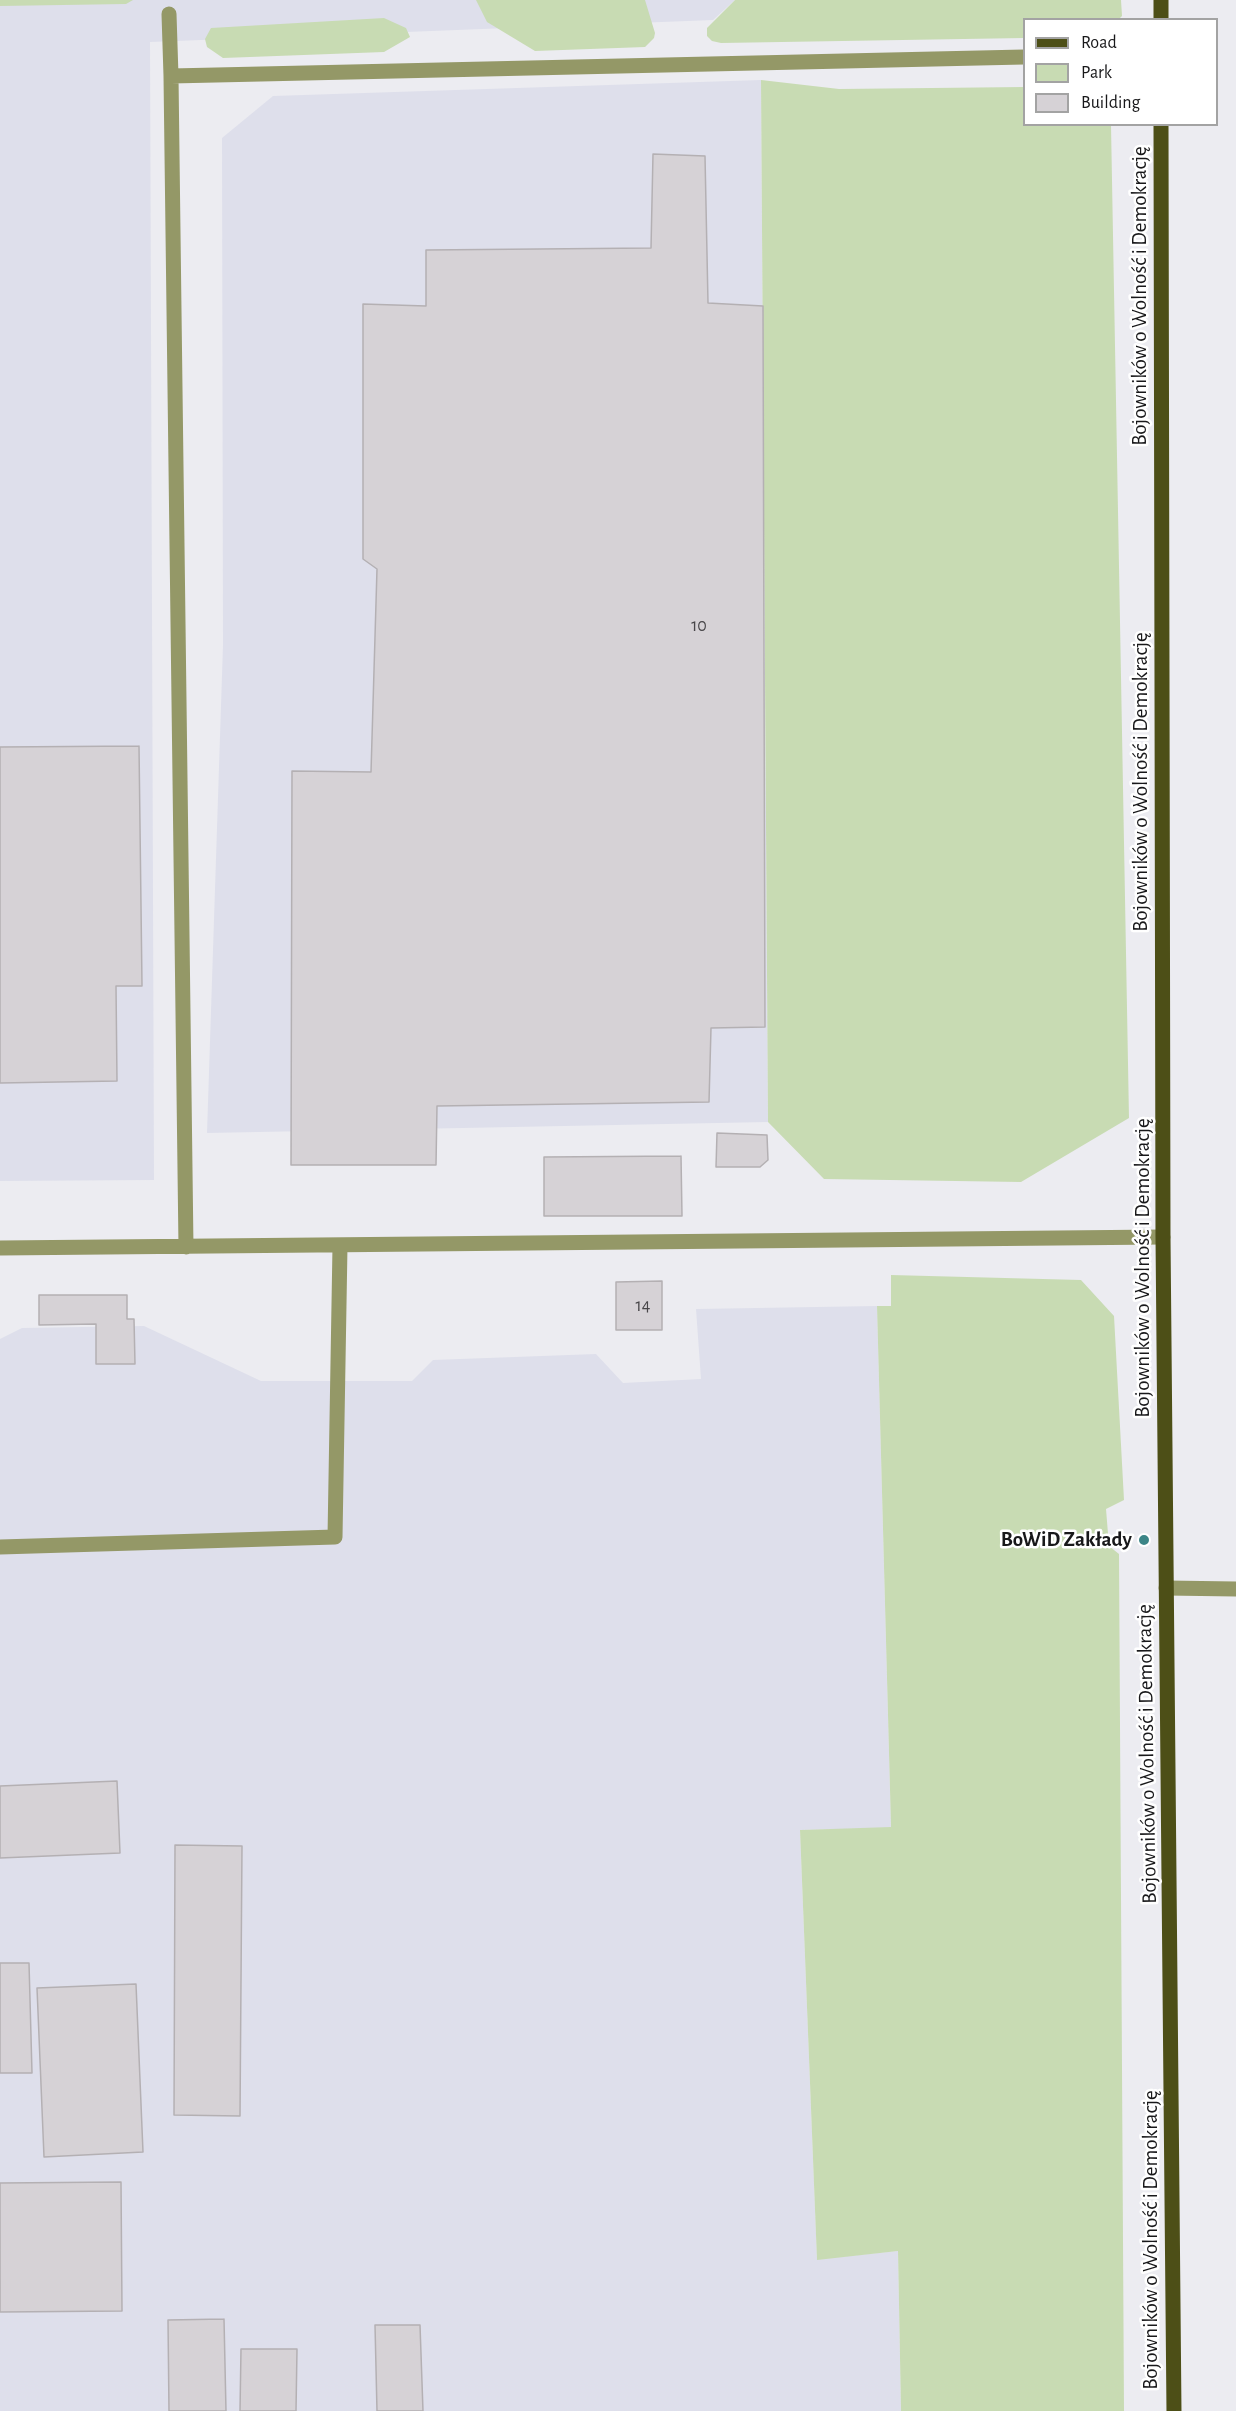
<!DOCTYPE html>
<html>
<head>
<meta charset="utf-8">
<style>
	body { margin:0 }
	#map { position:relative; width:1236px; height:2411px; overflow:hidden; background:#ececf1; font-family:"Alegreya Sans",sans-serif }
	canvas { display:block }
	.legend { position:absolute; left:1023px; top:18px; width:195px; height:108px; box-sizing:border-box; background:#fff; border:2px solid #a3a3a3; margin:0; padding:8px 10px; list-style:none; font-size:18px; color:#18181a }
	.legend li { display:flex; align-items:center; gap:12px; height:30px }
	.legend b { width:30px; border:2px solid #a3a3a3 }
</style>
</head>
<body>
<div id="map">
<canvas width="1236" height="2411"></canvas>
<ul class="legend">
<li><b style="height:8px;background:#4d4f17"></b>Road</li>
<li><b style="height:16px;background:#c8dbb3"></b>Park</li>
<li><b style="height:16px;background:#d6d2d6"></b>Building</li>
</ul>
</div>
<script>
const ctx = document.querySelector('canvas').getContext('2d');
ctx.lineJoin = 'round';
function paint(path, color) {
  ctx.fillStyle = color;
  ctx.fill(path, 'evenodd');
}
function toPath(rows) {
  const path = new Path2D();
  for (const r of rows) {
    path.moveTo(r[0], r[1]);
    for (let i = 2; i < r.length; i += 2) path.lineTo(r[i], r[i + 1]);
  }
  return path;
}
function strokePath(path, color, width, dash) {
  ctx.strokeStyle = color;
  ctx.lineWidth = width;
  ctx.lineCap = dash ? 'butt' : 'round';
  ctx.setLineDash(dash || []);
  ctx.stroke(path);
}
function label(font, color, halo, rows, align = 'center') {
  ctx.font = font + ' "Alegreya Sans",sans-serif';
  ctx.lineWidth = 5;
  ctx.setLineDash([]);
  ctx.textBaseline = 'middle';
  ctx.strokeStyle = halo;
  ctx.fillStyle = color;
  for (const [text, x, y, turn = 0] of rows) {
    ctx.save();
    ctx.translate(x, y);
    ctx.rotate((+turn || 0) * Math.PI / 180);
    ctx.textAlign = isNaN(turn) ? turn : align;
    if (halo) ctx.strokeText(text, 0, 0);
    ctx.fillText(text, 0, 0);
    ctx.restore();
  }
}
paint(toPath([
	[0,0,735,0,713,20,150,42,154,1180,0,1181],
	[761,80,768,1122,207,1133,223,645,222,138,273,96],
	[877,1306,891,1828,800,1830,817,2259,898,2251,901,2411,0,2411,0,1339,22,1328,144,1326,261,1381,412,1381,433,1360,596,1354,623,1383,701,1379,696,1309]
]), '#dedfeb');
paint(toPath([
	[0,0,133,0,126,4,0,6],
	[476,0,645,0,655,33,654,38,645,47,535,51,487,22],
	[735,0,1121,0,1122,16,1118,20,1024,20,1024,38,721,43,712,41,707,36,707,28],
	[384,18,406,28,410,37,384,52,223,58,207,47,205,39,211,28],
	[761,80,839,89,1024,87,1024,124,1111,125,1129,1118,1021,1182,824,1179,768,1122],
	[891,1275,1081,1280,1114,1316,1124,1500,1106,1509,1109,1546,1119,1554,1124,2411,901,2411,898,2251,817,2260,800,1830,891,1827,877,1306,891,1306]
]), '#c8dbb3');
const building = toPath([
	[653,154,705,156,708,303,763,306,765,1027,711,1028,709,1102,437,1106,436,1165,291,1165,292,771,371,772,377,569,363,559,363,304,426,306,426,250,651,248,653,154],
	[139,746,142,986,116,986,117,1081,0,1083,0,747,139,746],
	[717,1133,767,1135,768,1160,760,1167,716,1167,717,1133],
	[681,1156,682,1216,544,1216,544,1157,681,1156],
	[662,1281,662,1330,616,1330,616,1282,662,1281],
	[39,1295,127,1295,127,1319,134,1319,135,1364,96,1364,96,1324,39,1325,39,1295],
	[117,1781,120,1853,0,1858,0,1786,117,1781],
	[175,1845,242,1846,240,2116,174,2115,175,1845],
	[0,1963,29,1963,32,2073,0,2073,0,1963],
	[136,1984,143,2152,44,2157,37,1988,136,1984],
	[121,2182,122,2311,0,2312,0,2183,121,2182],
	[224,2319,226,2411,169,2411,168,2320,224,2319],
	[375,2325,420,2325,423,2411,377,2411,375,2325],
	[241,2349,297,2349,296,2411,240,2411,241,2349]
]);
paint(building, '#d6d2d6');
strokePath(building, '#b4b0b3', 1.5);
strokePath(toPath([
	[169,14,171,76],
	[186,1247,171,76,1024,57],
	[0,1248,1163,1237],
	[0,1547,335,1537,340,1246],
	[1166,1588,1236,1589]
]), '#949867', 15);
strokePath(toPath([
	[1161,0,1161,20],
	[1161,124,1163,1237,1174,2411]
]), '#4d4f17', 15);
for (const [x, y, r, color] of [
	[1144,1540,6,"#3c8587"]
]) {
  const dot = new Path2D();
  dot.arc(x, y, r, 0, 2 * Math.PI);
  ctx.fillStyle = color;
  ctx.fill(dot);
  strokePath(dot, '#fff', 2);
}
label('18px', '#484649', null, [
	["10",699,626],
	["14",643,1306]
]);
label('21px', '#18181a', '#fff', [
	["Bojowników o Wolność i Demokrację",1140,296,-90],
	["Bojowników o Wolność i Demokrację",1141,782,-90],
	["Bojowników o Wolność i Demokrację",1143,1268,-90],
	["Bojowników o Wolność i Demokrację",1147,1754,-91],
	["Bojowników o Wolność i Demokrację",1151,2240,-90]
]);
label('bold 21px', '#18181a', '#fff', [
	["BoWiD Zakłady",1132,1540]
], 'right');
</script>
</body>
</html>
